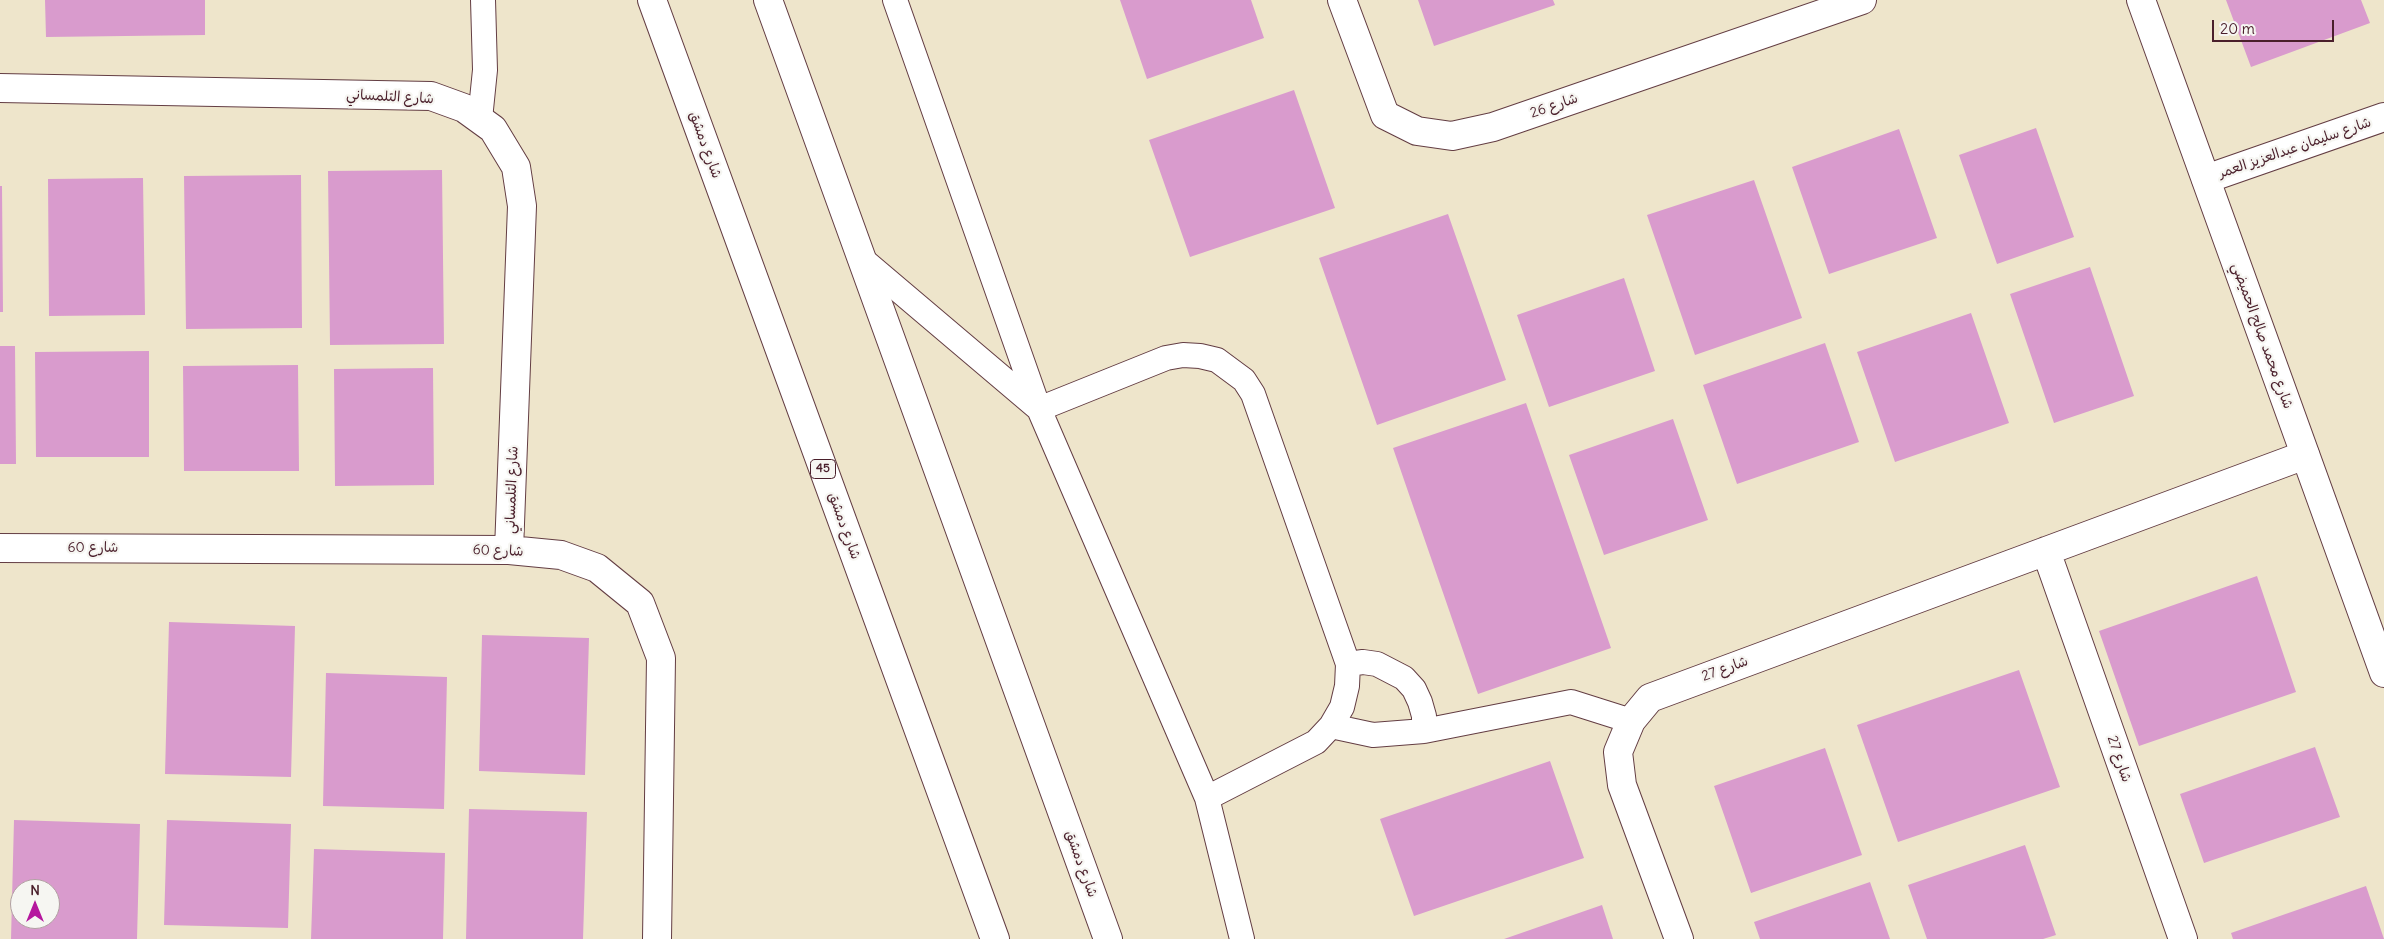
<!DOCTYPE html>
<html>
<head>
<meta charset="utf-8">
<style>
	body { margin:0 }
	#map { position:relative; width:2384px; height:939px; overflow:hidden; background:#eee5cb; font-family:Delius,sans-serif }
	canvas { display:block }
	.north { position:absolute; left:10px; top:879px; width:50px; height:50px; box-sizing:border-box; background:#f6f6f2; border:1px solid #b1a0a2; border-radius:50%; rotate:0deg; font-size:14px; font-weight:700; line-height:20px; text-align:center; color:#4a1f2b }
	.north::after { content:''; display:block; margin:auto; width:18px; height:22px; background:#b5179e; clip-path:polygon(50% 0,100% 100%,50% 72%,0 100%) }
	.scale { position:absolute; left:2212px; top:20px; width:122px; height:22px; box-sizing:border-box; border:2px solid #4a1f2b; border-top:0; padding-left:6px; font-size:15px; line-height:18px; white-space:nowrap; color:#4a1f2b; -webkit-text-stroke:4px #f6f6f2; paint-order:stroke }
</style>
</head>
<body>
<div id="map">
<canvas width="2384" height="939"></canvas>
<div class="north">N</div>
<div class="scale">20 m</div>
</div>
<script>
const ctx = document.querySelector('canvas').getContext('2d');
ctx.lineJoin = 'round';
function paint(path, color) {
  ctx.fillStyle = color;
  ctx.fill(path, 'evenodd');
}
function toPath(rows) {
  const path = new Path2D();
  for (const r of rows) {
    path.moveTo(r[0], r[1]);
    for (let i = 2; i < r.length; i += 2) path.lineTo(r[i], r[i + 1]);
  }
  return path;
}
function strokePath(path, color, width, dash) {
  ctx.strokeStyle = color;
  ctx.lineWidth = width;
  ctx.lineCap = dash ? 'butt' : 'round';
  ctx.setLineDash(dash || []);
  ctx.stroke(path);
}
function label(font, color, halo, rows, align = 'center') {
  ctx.font = font + ' Delius,"Playpen Sans Arabic",sans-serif';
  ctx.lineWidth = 4.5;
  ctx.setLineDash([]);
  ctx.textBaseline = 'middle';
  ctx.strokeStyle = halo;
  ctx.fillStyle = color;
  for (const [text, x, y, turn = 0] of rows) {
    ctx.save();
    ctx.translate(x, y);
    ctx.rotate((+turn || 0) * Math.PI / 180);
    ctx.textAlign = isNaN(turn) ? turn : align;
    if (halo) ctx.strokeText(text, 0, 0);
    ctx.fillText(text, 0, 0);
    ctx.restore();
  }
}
paint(toPath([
	[45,0,205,0,205,35,46,37],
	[1120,0,1251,0,1264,38,1147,79],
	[1418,0,1553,0,1555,5,1434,46],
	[2226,0,2361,0,2370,23,2251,67],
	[1294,90,1335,208,1190,257,1149,140],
	[2036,128,2074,237,1997,264,1959,155],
	[1899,129,1937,238,1829,274,1792,167],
	[442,170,444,344,330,345,328,171],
	[301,175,302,328,186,329,184,176],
	[143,178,145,315,49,316,48,179],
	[1754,180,1802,318,1695,355,1647,215],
	[0,186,2,186,3,312,0,312],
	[1448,214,1506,380,1377,425,1319,258],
	[2090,267,2134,396,2054,423,2010,294],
	[1624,278,1655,371,1549,407,1517,315],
	[1971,313,2009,423,1895,462,1857,352],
	[1825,343,1859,442,1737,484,1703,385],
	[0,346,15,346,16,464,0,464],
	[149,351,149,457,36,457,35,352],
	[298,365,299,471,184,471,183,366],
	[433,368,434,485,335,486,334,369],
	[1526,403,1611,648,1478,694,1393,448],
	[1673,419,1708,520,1604,555,1569,455],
	[2257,576,2296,692,2139,746,2099,631],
	[169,622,295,626,291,777,165,774],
	[482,635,589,638,585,775,479,771],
	[2019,670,2060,787,1898,842,1857,725],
	[326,673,447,677,444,809,323,806],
	[2315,747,2340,817,2204,863,2180,794],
	[1825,748,1862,855,1751,893,1714,786],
	[1550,761,1584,858,1414,916,1380,819],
	[469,809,587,812,583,939,466,939],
	[14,820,140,824,137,939,11,939],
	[20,889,50,889,50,919,20,919],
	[167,820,291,824,288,928,164,925],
	[2025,845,2056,935,2043,939,1927,939,1908,885],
	[314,849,445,853,443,939,311,939],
	[1870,882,1890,939,1760,939,1754,922],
	[2366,886,2384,939,2233,939,2231,933],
	[1602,905,1613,939,1504,939]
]), '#d99bcd');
const service = toPath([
	[895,0,1039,409,1207,798,1242,939],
	[480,119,485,70,483,0],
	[862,259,1039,409,1166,358,1183,355,1200,356,1217,360,1244,380,1253,394,1348,664,1347,686,1342,707,1331,726,1316,742,1207,798],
	[1348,664,1363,662,1377,664,1404,678,1414,689,1420,702,1424,716,1424,731],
	[1331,726,1373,735,1424,731,1571,702,1631,721]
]);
const minor = toPath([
	[1342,0,1385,115,1417,131,1452,136,1493,127,1862,0],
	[0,88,431,96,464,108,493,129,516,167,522,206,509,550],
	[2206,179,2384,117],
	[0,548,509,550,561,555,597,568,640,603,661,658,657,939],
	[2046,551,2183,939],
	[1679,939,1622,785,1618,752,1631,721,1650,698,2305,455]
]);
const tertiary = toPath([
	[2141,0,2384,673]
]);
const primary = toPath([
	[652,0,995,939],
	[768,0,1108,939]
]);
strokePath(service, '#633d43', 26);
strokePath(minor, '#633d43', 30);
strokePath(tertiary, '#633d43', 30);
strokePath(primary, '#633d43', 30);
strokePath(service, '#fff', 24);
strokePath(minor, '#fff', 28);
strokePath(tertiary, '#fff', 28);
strokePath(primary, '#fff', 28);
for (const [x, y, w] of [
	[823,469,25]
]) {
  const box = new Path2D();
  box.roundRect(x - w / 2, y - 9.5, w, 19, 4);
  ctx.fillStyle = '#f6f6f2';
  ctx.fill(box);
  strokePath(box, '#4a1f2b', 1);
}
label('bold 12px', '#4a1f2b', null, [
	["45",823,469]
]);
label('14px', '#4a1f2b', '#f6f6f2', [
	["شارع التلمساني",390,97,3],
	["شارع 26",1554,106,-19],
	["شارع دمشق",705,145,70],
	["شارع سليمان عبدالعزيز العمر",2295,148,-19],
	["شارع محمد صالح الحميضي",2262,336,70],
	["شارع التلمساني",512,490,-88],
	["شارع دمشق",844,526,70],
	["شارع 60",93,548],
	["شارع 60",498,551,2],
	["شارع 27",1725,669,-20],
	["شارع 27",2119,759,71],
	["شارع دمشق",1081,864,70]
]);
</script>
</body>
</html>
